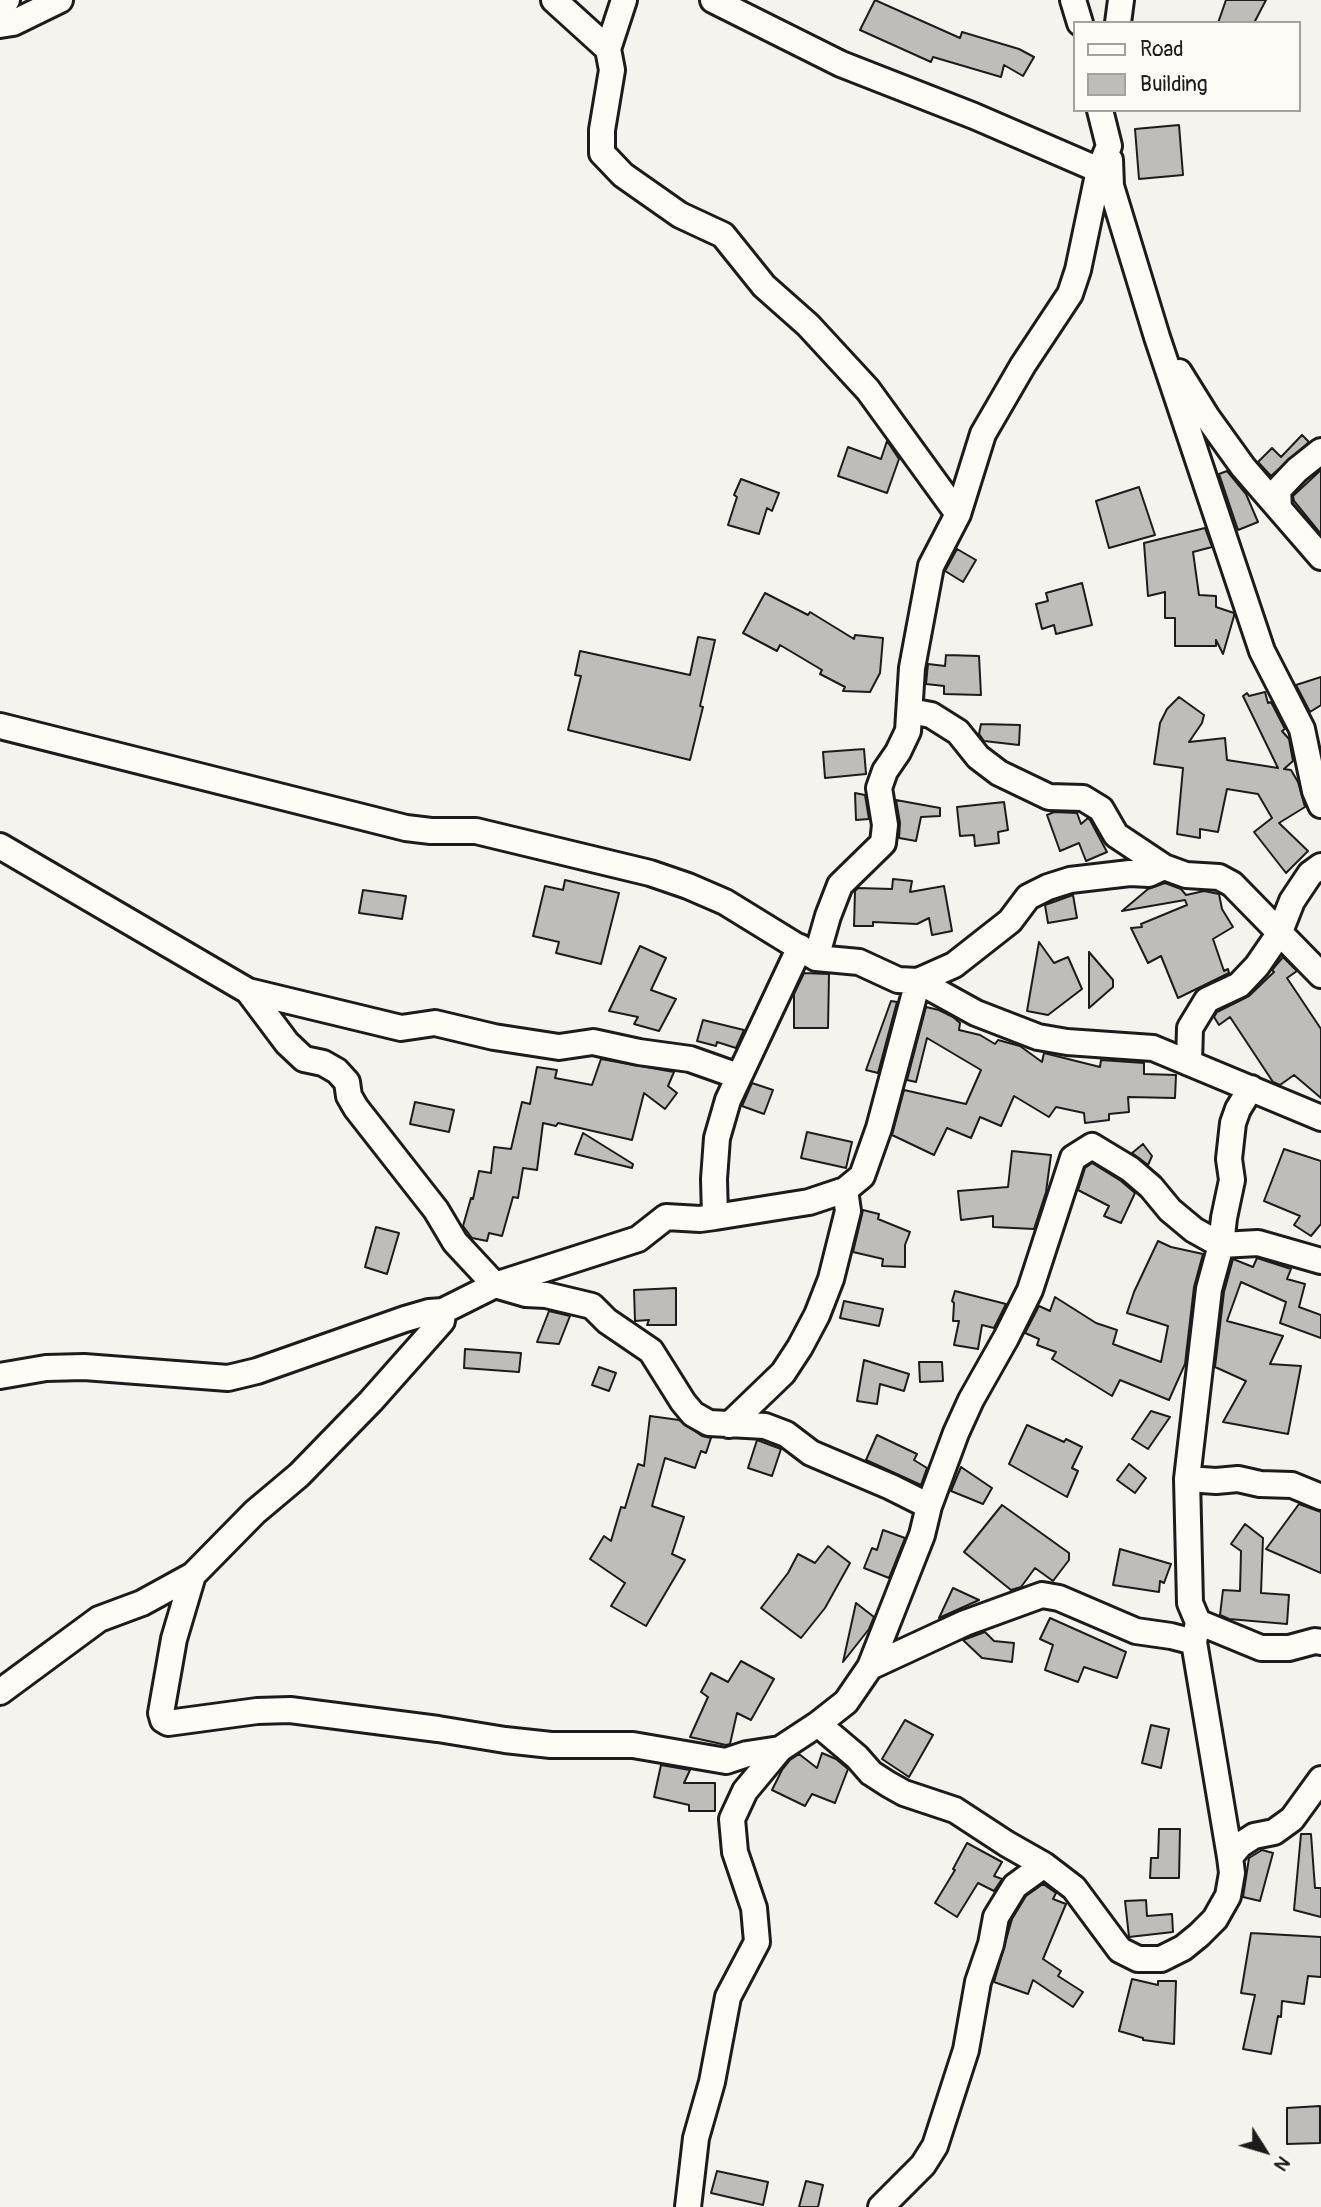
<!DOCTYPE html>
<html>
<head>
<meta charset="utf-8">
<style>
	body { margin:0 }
	#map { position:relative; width:1321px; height:2207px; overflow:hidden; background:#f4f3ee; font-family:Pangolin,sans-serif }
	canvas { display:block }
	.legend { position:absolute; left:1073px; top:21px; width:228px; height:91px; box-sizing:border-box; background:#fdfcf7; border:2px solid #a3a29f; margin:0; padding:9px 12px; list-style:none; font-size:21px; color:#1c1c1c }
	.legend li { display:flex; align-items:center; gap:14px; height:35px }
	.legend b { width:35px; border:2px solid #a3a29f }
	.north { position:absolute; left:1230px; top:2116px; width:70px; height:70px; -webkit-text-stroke:5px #fdfcf7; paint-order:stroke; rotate:127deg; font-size:19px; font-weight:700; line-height:28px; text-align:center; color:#1c1c1c }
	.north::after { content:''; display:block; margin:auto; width:24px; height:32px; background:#1c1c1c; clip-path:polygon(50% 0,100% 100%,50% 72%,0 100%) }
</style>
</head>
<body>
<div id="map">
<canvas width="1321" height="2207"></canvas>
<ul class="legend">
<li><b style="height:9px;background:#fdfcf7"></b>Road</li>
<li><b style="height:19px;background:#bebdba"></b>Building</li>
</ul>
<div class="north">N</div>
</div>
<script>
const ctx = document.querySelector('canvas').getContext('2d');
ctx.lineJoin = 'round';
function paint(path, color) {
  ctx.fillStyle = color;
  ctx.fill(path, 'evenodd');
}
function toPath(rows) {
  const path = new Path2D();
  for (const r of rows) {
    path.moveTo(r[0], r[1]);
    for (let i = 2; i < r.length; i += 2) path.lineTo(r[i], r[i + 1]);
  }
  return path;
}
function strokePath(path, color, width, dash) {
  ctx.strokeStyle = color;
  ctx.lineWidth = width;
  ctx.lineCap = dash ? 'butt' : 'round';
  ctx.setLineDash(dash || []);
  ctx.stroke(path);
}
const building = toPath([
	[875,0,960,38,962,32,1019,49,1034,57,1023,76,1004,65,1001,77,933,57,931,62,860,30,875,0],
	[1226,0,1266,0,1254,23,1218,23,1226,0],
	[1179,125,1183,175,1139,179,1135,129,1179,125],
	[1302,435,1309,442,1271,476,1258,462,1272,448,1281,457,1302,435],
	[887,441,899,459,887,493,838,476,848,447,881,459,887,441],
	[1321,470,1321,534,1294,501,1293,496,1321,470],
	[1227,471,1246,494,1258,522,1238,530,1219,474,1227,471],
	[741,479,779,493,772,511,767,508,759,534,728,525,737,497,734,495,741,479],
	[1139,487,1155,535,1109,548,1096,501,1139,487],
	[1205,528,1212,547,1193,552,1199,595,1216,596,1216,607,1234,613,1234,616,1223,654,1216,640,1216,646,1175,646,1175,618,1165,618,1165,592,1148,596,1144,543,1205,528],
	[957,549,976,560,963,582,945,571,957,549],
	[1082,583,1092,625,1056,634,1054,625,1042,629,1036,604,1048,601,1046,593,1082,583],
	[765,593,808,615,810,612,854,639,855,635,883,638,880,673,870,692,843,691,845,687,820,674,822,670,780,645,777,651,743,633,765,593],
	[698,637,715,640,700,706,703,707,690,760,568,730,581,676,575,675,580,651,690,675,698,637],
	[946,655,979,656,981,695,944,694,944,686,926,684,928,664,945,666,946,655],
	[1321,677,1321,705,1310,712,1296,685,1321,677],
	[1265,692,1268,703,1271,702,1285,729,1282,731,1289,739,1293,761,1284,769,1291,770,1298,782,1305,807,1279,823,1308,851,1286,873,1254,832,1272,818,1258,794,1227,789,1218,832,1200,829,1200,838,1177,834,1183,768,1154,764,1160,723,1167,709,1179,697,1204,715,1202,723,1189,742,1225,738,1227,760,1278,768,1243,696,1247,693,1249,696,1265,692],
	[981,724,1020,725,1019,745,984,741,979,734,981,724],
	[864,749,866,774,825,778,823,752,864,749],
	[855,793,865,795,869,819,856,820,855,793],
	[896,800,940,808,940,816,921,817,916,841,899,838,900,823,896,800],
	[1004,802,1008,830,998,832,999,843,975,846,974,835,960,836,957,807,1004,802],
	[1054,812,1077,813,1081,824,1088,818,1090,820,1107,852,1086,861,1079,843,1060,851,1047,815,1054,812],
	[893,879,912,881,910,892,944,886,952,931,932,935,929,918,917,924,873,922,873,926,854,926,855,891,858,888,892,889,893,879],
	[565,880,619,893,601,964,556,953,559,942,533,936,545,886,563,890,565,880],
	[1165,883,1181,889,1186,895,1204,891,1219,894,1222,909,1233,927,1213,939,1224,971,1228,969,1229,973,1178,998,1161,956,1148,963,1131,928,1142,927,1141,924,1187,905,1185,900,1122,911,1148,889,1165,883],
	[363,890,406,896,402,919,359,913,363,890],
	[1073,895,1077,918,1048,923,1045,905,1073,895],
	[1039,942,1054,963,1068,957,1082,989,1048,1015,1027,1011,1039,942],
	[640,946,666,958,651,990,676,999,659,1031,634,1024,638,1017,609,1011,640,946],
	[1089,952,1113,980,1113,987,1089,1008,1089,952],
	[1283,957,1297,971,1287,978,1321,1029,1321,1098,1294,1075,1280,1085,1273,1082,1230,1017,1219,1025,1214,1017,1217,1012,1249,996,1274,972,1272,970,1283,957],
	[804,973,829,974,828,1028,794,1028,794,994,804,973],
	[891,1001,897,1002,878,1073,866,1070,891,1001],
	[926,1007,939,1010,953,1017,960,1023,959,1030,980,1035,995,1044,998,1040,1020,1046,1042,1062,1044,1053,1100,1067,1101,1060,1144,1063,1144,1074,1176,1075,1175,1098,1128,1097,1129,1112,1109,1114,1109,1120,1085,1123,1084,1113,1056,1107,1049,1117,1014,1096,1001,1126,980,1117,971,1138,947,1128,934,1155,892,1135,904,1090,966,1104,981,1070,927,1038,916,1082,907,1080,926,1007],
	[703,1020,744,1030,736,1048,717,1042,716,1046,697,1041,703,1020],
	[601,1059,674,1072,668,1086,677,1093,665,1109,644,1093,632,1140,558,1123,556,1126,543,1123,537,1170,523,1168,518,1198,513,1197,502,1236,489,1233,487,1241,472,1238,463,1226,471,1198,473,1199,479,1171,491,1173,494,1147,511,1149,522,1102,530,1104,537,1067,557,1070,555,1078,592,1085,601,1059],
	[752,1083,773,1090,764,1114,742,1106,752,1083],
	[415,1102,454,1110,449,1132,410,1124,415,1102],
	[807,1132,852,1142,846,1168,801,1158,807,1132],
	[583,1133,633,1164,632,1168,575,1154,583,1133],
	[1143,1144,1152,1156,1148,1165,1132,1153,1143,1144],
	[1284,1149,1321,1161,1321,1224,1311,1236,1294,1225,1300,1216,1264,1201,1284,1149],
	[1012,1151,1051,1155,1046,1192,1034,1229,993,1227,993,1216,961,1220,958,1191,1008,1187,1012,1151],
	[1092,1163,1121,1181,1135,1193,1121,1223,1104,1216,1109,1206,1078,1190,1085,1168,1092,1163],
	[863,1210,879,1214,878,1219,910,1232,905,1245,905,1267,882,1266,883,1259,853,1252,863,1210],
	[376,1227,399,1233,387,1274,365,1267,376,1227],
	[1158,1241,1171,1247,1203,1254,1194,1287,1185,1364,1169,1400,1120,1380,1112,1396,1052,1359,1056,1352,1037,1345,1039,1339,1025,1333,1039,1306,1050,1311,1055,1297,1096,1323,1117,1330,1113,1344,1161,1362,1168,1326,1127,1313,1134,1292,1158,1241],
	[1257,1258,1291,1269,1287,1279,1305,1284,1299,1307,1321,1315,1321,1338,1280,1323,1286,1302,1241,1282,1227,1321,1283,1336,1270,1364,1301,1366,1288,1434,1223,1422,1246,1381,1215,1367,1224,1292,1233,1259,1253,1267,1257,1258],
	[676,1288,676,1325,647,1325,649,1320,635,1321,634,1290,676,1288],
	[955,1291,1006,1304,994,1328,982,1325,978,1349,954,1345,959,1321,953,1321,954,1303,952,1301,955,1291],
	[844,1301,883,1309,879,1326,840,1318,844,1301],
	[549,1311,570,1316,559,1344,537,1342,549,1311],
	[465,1349,521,1353,519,1372,464,1368,465,1349],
	[864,1360,909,1374,904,1391,880,1384,877,1404,857,1401,864,1360],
	[919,1362,942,1362,943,1381,920,1382,919,1362],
	[599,1367,616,1373,609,1391,592,1385,599,1367],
	[1151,1411,1170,1417,1148,1449,1132,1439,1151,1411],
	[650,1416,679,1420,702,1436,711,1438,706,1453,701,1451,695,1468,665,1458,652,1506,684,1517,672,1554,685,1560,646,1626,611,1606,625,1583,590,1559,604,1536,611,1541,621,1507,625,1508,638,1464,644,1466,650,1416],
	[1027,1425,1064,1442,1066,1439,1082,1447,1072,1468,1078,1471,1067,1497,1009,1464,1027,1425],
	[877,1435,917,1454,914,1460,927,1468,921,1485,866,1460,877,1435],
	[757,1440,781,1449,772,1476,748,1468,757,1440],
	[1129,1464,1146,1478,1135,1493,1117,1480,1129,1464],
	[961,1467,992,1488,983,1504,951,1491,961,1467],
	[1299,1504,1321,1512,1321,1573,1266,1549,1299,1504],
	[1002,1505,1069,1553,1069,1560,1053,1581,1035,1568,1021,1587,1011,1590,964,1552,1002,1505],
	[1245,1524,1263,1538,1261,1593,1289,1595,1287,1624,1229,1619,1220,1615,1223,1590,1240,1591,1241,1551,1231,1544,1245,1524],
	[883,1530,905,1538,889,1578,864,1568,872,1548,877,1550,883,1530],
	[828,1546,850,1563,825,1608,801,1638,761,1608,788,1573,798,1554,815,1563,828,1546],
	[1120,1549,1171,1564,1164,1583,1160,1581,1159,1592,1113,1585,1120,1549],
	[953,1588,979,1600,939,1618,953,1588],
	[856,1603,874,1617,869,1629,843,1662,856,1603],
	[1050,1618,1126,1652,1117,1678,1084,1667,1078,1682,1045,1670,1053,1645,1040,1639,1050,1618],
	[985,1632,994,1641,1014,1643,1012,1662,982,1658,963,1640,985,1632],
	[741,1661,774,1679,751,1720,737,1713,730,1744,726,1745,690,1737,708,1697,701,1692,711,1673,728,1682,741,1661],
	[905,1720,933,1735,909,1777,882,1759,905,1720],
	[1151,1725,1169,1729,1161,1768,1142,1763,1151,1725],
	[822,1753,836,1759,848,1769,835,1803,812,1794,805,1806,772,1790,782,1770,790,1760,799,1754,817,1768,822,1753],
	[661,1765,690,1770,684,1783,715,1783,715,1811,689,1811,689,1805,654,1797,661,1765],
	[1159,1829,1180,1829,1179,1878,1150,1878,1151,1858,1158,1858,1159,1829],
	[1301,1834,1311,1834,1315,1888,1321,1888,1321,1917,1294,1910,1301,1834],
	[967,1843,1002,1862,994,1876,1002,1879,994,1891,978,1883,957,1917,935,1903,955,1870,953,1869,967,1843],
	[1262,1850,1273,1853,1260,1901,1243,1897,1249,1858,1262,1850],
	[1043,1884,1056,1893,1053,1899,1066,1904,1043,1959,1061,1971,1058,1976,1083,1992,1073,2007,1033,1980,1028,1994,994,1982,1012,1919,1026,1896,1043,1884],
	[1146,1900,1147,1916,1172,1914,1173,1932,1129,1937,1125,1901,1146,1900],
	[1251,1933,1321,1937,1321,1977,1308,1976,1304,2004,1282,2001,1281,2017,1278,2016,1271,2054,1243,2049,1255,1995,1241,1993,1251,1933],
	[1132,1979,1158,1985,1158,1981,1176,1981,1174,2044,1143,2040,1143,2038,1119,2031,1132,1979],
	[1320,2106,1320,2143,1287,2144,1287,2108,1320,2106],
	[717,2171,768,2182,763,2205,711,2193,717,2171],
	[806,2181,823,2185,818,2207,799,2207,806,2181]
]);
paint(building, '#bebdba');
strokePath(building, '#1c1c1c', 2);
const minor = toPath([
	[554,0,608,49],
	[624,0,608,49,612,70,602,130,602,153,623,175,680,215,723,235,764,286,808,325,868,390,958,514],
	[713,0,841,64,974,116,1099,170],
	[1073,0,1080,23],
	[0,9,7,0],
	[1118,23,1121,0],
	[0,25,13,23,60,0],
	[1110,160,1111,186,1157,337,1262,651,1302,729,1315,791,1321,805],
	[1179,372,1207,417,1243,467,1321,557],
	[1279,508,1278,490,1297,470,1321,451],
	[910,711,931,715,958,732,978,757,999,773,1049,797,1083,798,1101,809,1116,835,1164,867,1186,875,1219,877,1232,884,1321,975],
	[0,726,406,828,431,831,476,831,650,873,688,886,725,902,816,958,859,962,898,980,918,981,976,1013,1038,1037,1067,1042,1153,1048,1321,1118],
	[0,846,248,991,401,1028,435,1023,494,1037,559,1047,593,1042,639,1052,690,1059,738,1076],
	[816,958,828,916,840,885,883,843,885,825,879,788,885,771,898,752,908,731,912,668,931,566,958,514,983,434,1023,365,1070,294,1078,270,1099,170,1109,146,1100,110],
	[248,991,287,1043,304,1059,323,1063,337,1071,347,1082,349,1096,356,1108,436,1210,455,1242,495,1285,526,1294,546,1295,592,1306,607,1321,651,1351,683,1402,693,1414,709,1423,765,1426,786,1434,811,1453,891,1487,929,1506],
	[1189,1063,1190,1028,1207,1000,1239,985,1257,966,1279,934,1292,901,1310,874,1321,866],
	[715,1217,714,1179,717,1138,728,1100,800,947],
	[0,1376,46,1368,84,1367,228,1378,257,1371,405,1319,429,1312,443,1311,495,1285,638,1239,666,1217,700,1219,715,1217,809,1202,845,1190,862,1176,879,1128,918,981,954,965,1010,921,1028,897,1048,887,1070,880,1130,873,1149,874,1164,867],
	[729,1425,783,1373,800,1347,817,1315,831,1279,848,1211,845,1190],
	[1187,1479,1216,1481,1238,1479,1260,1484,1292,1485,1321,1497],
	[193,1575,174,1639,161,1713,163,1720,168,1723,257,1711,290,1710,438,1729,505,1740,551,1745,633,1745,726,1761,747,1754,780,1749],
	[1198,1622,1261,1648,1289,1648,1315,1641,1321,1642],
	[870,1667,965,1623,1042,1595,1059,1598,1136,1631,1171,1636,1194,1642],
	[0,1692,99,1619,142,1603,193,1575,255,1512,299,1475,371,1401,442,1321,443,1311],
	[818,1724,857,1757,871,1773,888,1784,904,1793,955,1810,1007,1844,1044,1865,1074,1888,1120,1950,1138,1959,1161,1959,1183,1948,1199,1935,1215,1919,1228,1896,1232,1873,1230,1857,1240,1845,1254,1836,1274,1832,1292,1819,1321,1779],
	[1230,1857,1194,1642,1198,1622,1190,1603,1187,1479,1209,1289,1221,1245,1224,1218,1232,1180,1229,1159,1233,1123,1238,1109,1251,1088],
	[688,2207,696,2138,712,2082,728,1997,757,1942,754,1908,735,1852,732,1819,745,1791,780,1749,818,1724,846,1702,870,1667,922,1535,929,1506,956,1433,971,1400,1006,1338,1030,1290,1073,1158,1092,1146,1130,1169,1151,1187,1170,1210,1194,1230,1221,1245,1258,1243,1321,1261],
	[881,2207,923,2165,935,2146,966,2050,978,1982,991,1944,996,1917,1015,1886,1044,1865]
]);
strokePath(minor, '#1c1c1c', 30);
strokePath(minor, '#fdfcf7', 24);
</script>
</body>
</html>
